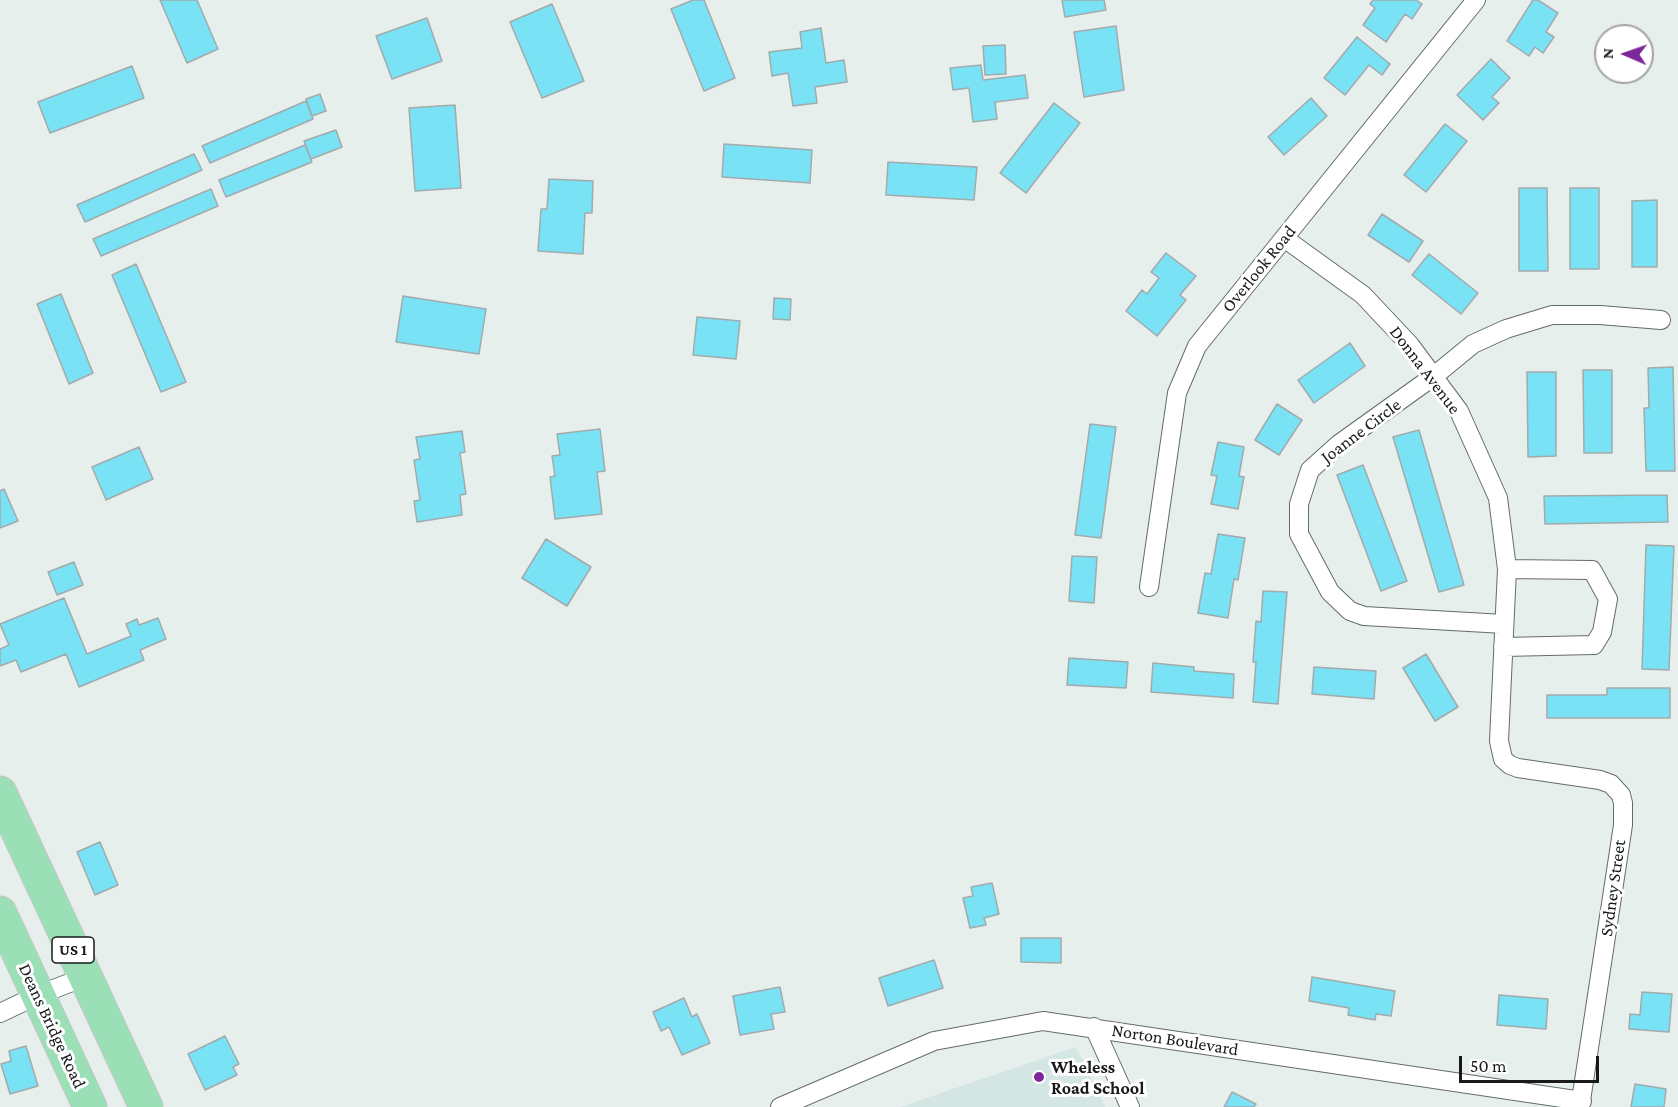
<!DOCTYPE html>
<html>
<head>
<meta charset="utf-8">
<style>
	body { margin:0 }
	#map { position:relative; width:1678px; height:1107px; overflow:hidden; background:#e7efed; font-family:"Crimson Pro",serif }
	canvas { display:block }
	.north { position:absolute; left:1594px; top:24px; width:60px; height:60px; box-sizing:border-box; background:#fff; border:2px solid #a2a3a3; border-radius:50%; rotate:272deg; font-size:16px; font-weight:700; line-height:24px; text-align:center; color:#171a19 }
	.north::after { content:''; display:block; margin:auto; width:21px; height:27px; background:#7c2898; clip-path:polygon(50% 0,100% 100%,50% 72%,0 100%) }
	.scale { position:absolute; left:1459px; top:1056px; width:140px; height:27px; box-sizing:border-box; border:3px solid #171a19; border-top:0; padding-left:8px; font-size:18px; line-height:21px; white-space:nowrap; color:#171a19; -webkit-text-stroke:4px #fff; paint-order:stroke }
</style>
</head>
<body>
<div id="map">
<canvas width="1678" height="1107"></canvas>
<div class="north">N</div>
<div class="scale">50 m</div>
</div>
<script>
const ctx = document.querySelector('canvas').getContext('2d');
ctx.lineJoin = 'round';
function paint(path, color) {
  ctx.fillStyle = color;
  ctx.fill(path, 'evenodd');
}
function toPath(rows) {
  const path = new Path2D();
  for (const r of rows) {
    path.moveTo(r[0], r[1]);
    for (let i = 2; i < r.length; i += 2) path.lineTo(r[i], r[i + 1]);
  }
  return path;
}
function strokePath(path, color, width, dash) {
  ctx.strokeStyle = color;
  ctx.lineWidth = width;
  ctx.lineCap = dash ? 'butt' : 'round';
  ctx.setLineDash(dash || []);
  ctx.stroke(path);
}
function label(font, color, halo, rows, align = 'center') {
  ctx.font = font + ' "Crimson Pro",serif';
  ctx.lineWidth = 6;
  ctx.setLineDash([]);
  ctx.textBaseline = 'middle';
  ctx.strokeStyle = halo;
  ctx.fillStyle = color;
  for (const [text, x, y, turn = 0] of rows) {
    ctx.save();
    ctx.translate(x, y);
    ctx.rotate((+turn || 0) * Math.PI / 180);
    ctx.textAlign = isNaN(turn) ? turn : align;
    if (halo) ctx.strokeText(text, 0, 0);
    ctx.fillText(text, 0, 0);
    ctx.restore();
  }
}
paint(toPath([
	[1076,1047,1105,1107,900,1107]
]), '#d4e6e3');
const building = toPath([
	[160,0,197,0,218,49,187,63,160,0],
	[693,0,704,0,735,78,704,91,671,9,693,0],
	[1062,0,1104,0,1106,10,1065,17,1062,0],
	[1373,0,1416,0,1422,4,1412,19,1405,14,1386,42,1363,25,1375,8,1370,4,1373,0],
	[1533,0,1538,0,1558,13,1546,32,1554,37,1543,53,1535,47,1529,56,1507,41,1533,0],
	[552,4,584,81,542,98,510,22,552,4],
	[427,18,442,61,392,79,376,36,427,18],
	[1116,26,1124,90,1084,97,1074,32,1116,26],
	[821,28,826,63,844,60,847,82,815,87,817,103,793,106,788,73,772,76,769,52,802,48,800,32,821,28],
	[1357,37,1390,64,1382,75,1369,65,1345,95,1324,78,1357,37],
	[1005,45,1006,74,985,75,983,46,1005,45],
	[1491,59,1510,78,1492,97,1499,103,1483,120,1457,95,1491,59],
	[981,65,983,80,1025,75,1028,98,995,102,997,119,973,122,969,88,953,90,950,68,981,65],
	[132,66,144,98,50,133,38,102,132,66],
	[320,94,326,111,312,116,306,99,320,94],
	[1311,98,1327,116,1284,155,1268,137,1311,98],
	[306,101,313,119,210,163,202,146,306,101],
	[1054,103,1080,123,1026,193,1000,173,1054,103],
	[455,105,461,188,415,191,409,108,455,105],
	[1445,124,1467,141,1426,192,1404,175,1445,124],
	[336,130,342,147,311,159,304,141,336,130],
	[724,144,812,150,810,183,722,177,724,144],
	[305,145,312,162,226,197,219,180,305,145],
	[194,154,202,170,85,222,77,205,194,154],
	[888,162,977,167,974,200,886,195,888,162],
	[549,179,593,181,592,213,585,213,583,254,538,251,541,209,547,209,549,179],
	[1519,188,1547,188,1548,271,1519,271,1519,188],
	[1570,188,1599,188,1599,269,1570,269,1570,188],
	[211,189,218,206,101,256,93,239,211,189],
	[1657,200,1657,267,1632,267,1632,201,1657,200],
	[1382,214,1423,241,1409,262,1368,235,1382,214],
	[1166,253,1196,276,1180,295,1186,300,1157,336,1126,311,1142,290,1147,294,1159,278,1151,272,1166,253],
	[1429,254,1478,293,1461,314,1412,275,1429,254],
	[136,264,186,382,161,392,112,275,136,264],
	[61,294,93,373,69,384,37,304,61,294],
	[403,296,486,309,479,354,396,342,403,296],
	[774,298,791,299,790,320,773,319,774,298],
	[697,317,740,321,736,359,693,355,697,317],
	[1350,343,1365,366,1314,403,1298,380,1350,343],
	[1673,367,1675,471,1646,471,1644,408,1649,408,1648,368,1673,367],
	[1583,370,1612,370,1612,453,1584,453,1583,370],
	[1527,372,1556,372,1556,456,1528,457,1527,372],
	[1277,404,1302,420,1279,455,1255,440,1277,404],
	[1090,424,1116,427,1101,538,1075,535,1090,424],
	[600,429,605,471,597,472,602,514,555,519,550,477,555,476,552,456,560,455,557,434,600,429],
	[1419,430,1464,585,1439,592,1393,437,1419,430],
	[462,431,465,452,460,453,466,494,460,495,462,515,417,522,414,501,420,500,414,460,420,459,416,437,462,431],
	[1218,442,1244,447,1239,476,1244,477,1238,509,1211,504,1217,476,1211,475,1218,442],
	[139,447,153,479,106,500,92,467,139,447],
	[1363,465,1407,581,1381,591,1337,475,1363,465],
	[4,489,18,521,0,528,0,491,4,489],
	[1667,495,1668,522,1545,524,1544,496,1667,495],
	[1218,534,1245,538,1238,580,1234,579,1228,618,1198,613,1205,573,1211,574,1218,534],
	[546,539,591,567,567,606,522,578,546,539],
	[1646,545,1674,546,1669,670,1642,669,1646,545],
	[1072,556,1097,557,1094,603,1069,601,1072,556],
	[74,562,83,585,57,595,48,572,74,562],
	[1263,591,1287,592,1278,704,1253,702,1256,662,1253,662,1256,621,1261,622,1263,591],
	[64,598,87,654,131,636,126,624,137,619,139,625,158,618,166,639,140,650,144,660,79,687,66,654,21,672,16,660,0,666,0,649,9,645,0,624,64,598],
	[1426,654,1458,707,1435,721,1403,668,1426,654],
	[1069,658,1128,662,1126,688,1067,685,1069,658],
	[1153,663,1194,667,1194,671,1234,674,1233,698,1151,692,1153,663],
	[1314,667,1376,671,1374,699,1312,694,1314,667],
	[1607,688,1670,688,1670,718,1547,718,1547,695,1607,695,1607,688],
	[100,842,118,885,95,895,77,852,100,842],
	[992,883,999,914,984,918,986,925,970,928,963,898,973,896,971,887,992,883],
	[1021,938,1061,938,1061,963,1021,962,1021,938],
	[934,960,943,988,888,1006,879,978,934,960],
	[1312,977,1395,991,1391,1016,1376,1014,1375,1020,1348,1015,1349,1008,1309,1001,1312,977],
	[780,987,785,1012,771,1014,774,1029,740,1035,733,996,780,987],
	[1642,992,1672,994,1669,1032,1629,1029,1630,1014,1640,1015,1642,992],
	[1499,995,1548,999,1546,1029,1497,1025,1499,995],
	[684,998,692,1017,697,1014,710,1043,682,1055,669,1027,661,1031,653,1012,684,998],
	[225,1036,239,1064,233,1067,237,1075,205,1090,188,1054,225,1036],
	[26,1046,38,1086,10,1094,1,1064,11,1061,9,1051,26,1046],
	[1635,1084,1666,1089,1664,1107,1631,1107,1635,1084],
	[1232,1092,1256,1104,1254,1107,1224,1107,1232,1092]
]);
paint(building, '#79e2f4');
strokePath(building, '#a2aaac', 1.5);
const street = toPath([
	[1284,238,1363,295,1410,345,1459,411,1498,498,1507,569,1499,741,1503,759,1510,765,1518,768,1600,780,1611,784,1621,795,1623,803,1623,825,1580,1107],
	[1149,587,1177,393,1197,346,1476,0],
	[1504,624,1364,616,1350,611,1330,592,1299,534,1299,504,1310,470,1339,444,1434,376,1473,344,1506,329,1552,315,1600,315,1661,320],
	[1503,647,1594,645,1602,632,1608,599,1592,570,1507,569],
	[0,1013,38,995,85,977],
	[1094,1027,1130,1107],
	[780,1107,934,1041,1043,1021,1582,1101]
]);
const highway = toPath([
	[0,793,146,1107],
	[0,913,90,1107]
]);
strokePath(street, '#646c6a', 20);
strokePath(highway, '#c7c8c8', 35);
strokePath(street, '#fff', 18);
strokePath(highway, '#9adfb5', 33);
for (const [x, y, r, color] of [
	[1039,1077,6,"#7c2898"]
]) {
  const dot = new Path2D();
  dot.arc(x, y, r, 0, 2 * Math.PI);
  ctx.fillStyle = color;
  ctx.fill(dot);
  strokePath(dot, '#fff', 2);
}
for (const [x, y, w] of [
	[73,950,42]
]) {
  const box = new Path2D();
  box.roundRect(x - w / 2, y - 13, w, 26, 4.5);
  ctx.fillStyle = '#fff';
  ctx.fill(box);
  strokePath(box, '#171a19', 1.5);
}
label('bold 16px', '#171a19', null, [
	["US 1",73,950]
]);
label('18px', '#171a19', '#fff', [
	["Overlook Road",1259,269,-51],
	["Donna Avenue",1425,370,53],
	["Joanne Circle",1361,431,-37],
	["Sydney Street",1613,888,-82],
	["Deans Bridge Road",52,1026,65],
	["Norton Boulevard",1175,1040,9]
]);
label('bold 18px', '#171a19', '#fff', [
	["Wheless",1051,1067],
	["Road School",1051,1088]
], 'left');
</script>
</body>
</html>
